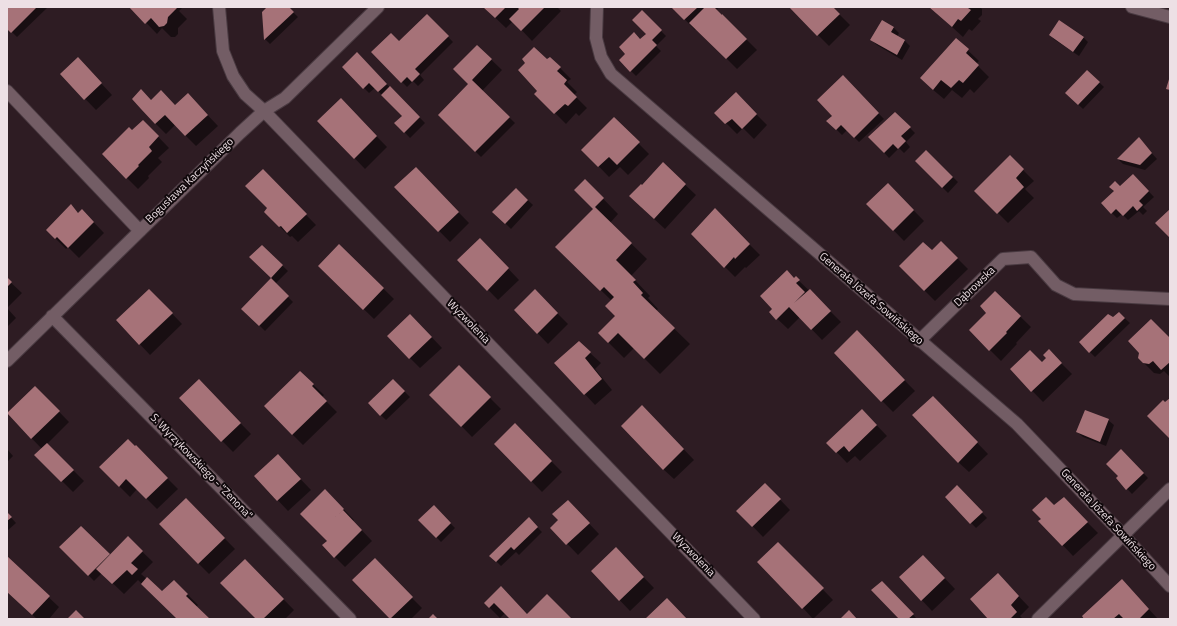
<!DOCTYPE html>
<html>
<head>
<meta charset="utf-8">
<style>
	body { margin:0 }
	#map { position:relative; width:1177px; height:626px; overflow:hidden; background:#2e1c23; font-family:"Titillium Web",sans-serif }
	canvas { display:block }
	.frame { position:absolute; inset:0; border:8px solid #ede0e5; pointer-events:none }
</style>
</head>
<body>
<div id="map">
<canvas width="1177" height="626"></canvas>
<div class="frame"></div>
</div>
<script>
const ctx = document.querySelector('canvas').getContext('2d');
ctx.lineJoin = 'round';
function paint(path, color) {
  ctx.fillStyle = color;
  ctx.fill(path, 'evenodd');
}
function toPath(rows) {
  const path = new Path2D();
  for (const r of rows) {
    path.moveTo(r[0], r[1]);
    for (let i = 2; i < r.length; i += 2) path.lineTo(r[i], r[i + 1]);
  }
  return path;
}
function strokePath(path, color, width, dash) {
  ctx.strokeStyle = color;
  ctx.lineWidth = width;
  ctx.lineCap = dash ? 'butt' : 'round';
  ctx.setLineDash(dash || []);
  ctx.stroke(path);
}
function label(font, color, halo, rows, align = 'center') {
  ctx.font = font + ' "Titillium Web",sans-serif';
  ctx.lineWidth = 4;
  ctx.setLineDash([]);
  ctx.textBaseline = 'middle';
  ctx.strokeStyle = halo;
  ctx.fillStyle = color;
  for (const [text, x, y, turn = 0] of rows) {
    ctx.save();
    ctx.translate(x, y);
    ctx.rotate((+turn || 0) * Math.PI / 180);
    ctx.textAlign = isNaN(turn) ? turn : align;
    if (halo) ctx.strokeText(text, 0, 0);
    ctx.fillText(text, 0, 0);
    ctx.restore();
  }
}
paint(toPath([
	[7,7,46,7,47,8,17,37,7,27],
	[131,7,183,7,179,11,187,19,178,28,178,34,175,37,171,37,162,28,157,34],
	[268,7,288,7,298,17,270,44,265,39,263,13],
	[484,7,557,7,561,11,532,41,513,21,506,28],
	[673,7,720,7,716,10,722,16,722,15,757,50,737,69,707,39,696,29,695,30],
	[790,7,832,7,850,25,829,46],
	[930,7,980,7,982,9,982,15,978,19,981,21,972,31,969,29,963,37],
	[642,12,666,36,656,46,661,51,636,76,620,60,647,34],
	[427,15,453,42,420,75,424,80,418,86,413,81,407,87,373,52,399,42],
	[882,21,894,28,899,33,897,37,905,41,910,46,902,60,877,45,871,40],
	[1050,35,1083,37,1088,42,1079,56,1055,40],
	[956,39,979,61,976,64,989,77,974,93,970,89,962,98,952,90,944,99,932,89],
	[477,46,502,70,482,91,515,123,481,157,439,115,470,84],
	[357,54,425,123,410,138,396,123,403,116,375,88,369,93,343,67],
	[550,58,571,79,567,82,577,92,574,95,587,108,579,116,576,113,566,124,536,94,539,91,547,61],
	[88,69,112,95,96,110,61,74],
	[1087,71,1104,87,1083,109,1066,93],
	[843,77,884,119,859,142,847,130,842,135,828,121,834,116],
	[161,91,176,106,198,105,218,126,196,146,175,125,166,134,155,123,151,101],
	[736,94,767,125,754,139,743,128,737,134,716,113],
	[341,100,387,147,365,169,319,121],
	[895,113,915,133,906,142,910,147,904,153,899,148,889,158,870,137],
	[614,119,649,154,628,175,620,167,609,177,583,150],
	[143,121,169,148,158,158,162,162,148,176,149,178,138,189,103,154,132,132],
	[1139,139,1157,159,1145,170,1123,164,1118,159],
	[926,151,958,182,948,193,916,161],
	[1010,157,1034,181,1025,189,1034,198,1008,223,976,191],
	[663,164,696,195,665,229,641,207,642,186],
	[262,170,316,225,298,242,292,236,290,237,265,212,269,208],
	[1133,175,1154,197,1143,207,1147,211,1143,215,1139,211,1128,220,1122,214,1117,218,1102,203],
	[426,179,469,223,450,242,396,187],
	[585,180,618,214,610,223,647,259,631,276,650,296,648,298,658,309,656,311,690,344,660,374,634,348,624,358,599,333,617,316,612,301,572,262,594,209],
	[888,184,924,221,904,241,868,204],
	[516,189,533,205,511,229,494,212],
	[71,206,79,214,82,210,104,233,79,258,68,247,66,249,47,230],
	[715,210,760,255,746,268,745,267,735,277,692,234],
	[480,239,519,280,498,300,459,260],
	[941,242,968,269,935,301,900,266,932,251],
	[262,246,288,271,275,284,293,302,265,331,243,309,272,278,251,257],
	[340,246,394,299,374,319,319,266],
	[796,278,820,301,841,322,822,340,800,317,788,329,770,312],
	[7,279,22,293,7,308],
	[535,291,568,324,548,344,515,310],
	[995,292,1031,327,1016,343,1017,344,1001,361,970,330,987,313],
	[160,301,182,324,150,355,117,320],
	[7,308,16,318,7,327],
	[1119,313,1130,323,1095,357,1080,342,1113,319],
	[421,326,442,348,420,368,410,358],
	[857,332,915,391,893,412,835,353],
	[1170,339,1170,377,1164,371,1160,374,1154,373,1143,362],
	[1049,351,1072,374,1043,402,1011,369,1042,363,1048,358],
	[590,353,601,363,595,369,612,390,595,405,556,363],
	[459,367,501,409,472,437,431,395],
	[300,372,324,395,322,397,337,412,303,445,292,434],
	[393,380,410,397,386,420,369,404],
	[35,387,69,422,47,444,84,481,73,492,36,455,42,449,8,414],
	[209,391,251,434,233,452,180,398],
	[933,397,988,454,969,472,958,462],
	[862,410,887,436,860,461,855,456,847,463,828,443],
	[653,417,694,460,674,479,663,469],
	[1108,420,1114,425,1106,446,1083,437,1077,432],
	[515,425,562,472,542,492,495,444],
	[136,447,178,489,157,509,137,489,130,497,100,467],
	[7,449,13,456,7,462],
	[1121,450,1148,478,1132,494,1117,478,1119,476],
	[288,466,311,490,288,511,255,476],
	[765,484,790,510,763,537,738,511],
	[957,487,987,518,976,528,946,497],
	[325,490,354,520,353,521,372,541,345,567,323,545,328,541],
	[186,499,235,549,209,574,160,525],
	[434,507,455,528,441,542,420,520],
	[1055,507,1074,509,1098,533,1073,556,1040,521],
	[578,512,599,534,578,555,552,528],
	[7,513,16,523,7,531],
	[529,519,542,532,519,555,516,552,501,566,491,556],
	[81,527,110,556,128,538,153,562,141,574,162,592,174,581,198,605,196,607,209,619,178,619,138,580,124,594,102,573,94,581,61,547],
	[778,543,833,600,813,619,803,608],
	[7,558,59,607,49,619,37,619,7,592],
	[626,559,654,588,630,611,592,571],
	[245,560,294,610,285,619,257,619],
	[374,560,422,608,411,619,391,619,353,580],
	[934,567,955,589,932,611,900,577],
	[882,582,917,619,900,619],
	[1008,585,1029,607,1020,616,1023,619,989,619],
	[501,587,528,615,571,619,511,619,505,613,500,618,485,603],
	[1132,591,1158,619,1085,619]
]), '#0007');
paint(toPath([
	[7,7,37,7,11,33,7,29],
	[129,7,176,7,177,8,168,17,167,23,164,26,159,27,151,18,145,24],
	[267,7,289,7,294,12,264,40,262,12],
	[483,7,506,7,495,18],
	[517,7,545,7,521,31,509,19,519,9],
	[671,7,698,7,684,20],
	[705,7,714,7,722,15,722,14,747,39,726,59,689,23],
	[789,7,833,7,840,14,817,36],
	[929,7,969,7,968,8,971,10,961,21,958,19,952,27],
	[642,10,662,30,652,40,657,45,630,72,619,60,625,54,619,47,634,32,640,39,646,34,632,20],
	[427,14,449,36,415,69,420,74,412,82,407,77,401,83,371,52,391,33,399,41],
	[882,20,894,27,891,32,905,40,897,55,870,40],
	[1059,20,1084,37,1073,52,1049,35],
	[956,38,969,49,966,53,979,65,963,83,959,80,951,88,941,80,933,90,920,78],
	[477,45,492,59,472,80,510,117,475,152,438,115,468,84,453,69],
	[534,47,547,59,550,57,561,67,557,71,567,80,564,84,577,97,568,106,565,104,554,114,534,94,537,91,518,70,525,63,522,59],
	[357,52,387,84,378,92,369,83,363,89,342,67],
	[78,57,102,83,84,100,60,74],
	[1087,70,1100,82,1078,105,1065,93],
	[843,75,879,113,854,138,841,125,836,130,826,121,832,116,817,100],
	[1170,76,1170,90,1166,89],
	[390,86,420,117,404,133,394,123,402,116,381,95],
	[141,89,151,100,161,90,175,105,188,93,208,115,185,136,165,115,155,124,141,109,132,99],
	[736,92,757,114,742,129,732,119,725,124,714,113],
	[341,98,377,136,354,159,317,121],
	[895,112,911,127,901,136,906,141,898,149,893,144,884,153,868,137],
	[614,117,640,142,617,165,609,157,598,167,581,150],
	[143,120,159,136,149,147,152,151,138,165,139,166,126,179,102,154,129,127,132,130],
	[1139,137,1152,153,1140,165,1117,159],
	[926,150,953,177,942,188,915,161],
	[1010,155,1024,169,1016,178,1024,187,997,214,974,191],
	[663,162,686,184,654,219,629,196,641,184,642,185],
	[416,167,459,212,438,232,394,187],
	[263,169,307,214,287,233,281,226,279,227,264,212,267,208,245,186],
	[1133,174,1149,191,1139,201,1143,205,1137,211,1133,206,1123,216,1116,209,1111,214,1101,203,1114,191,1109,187,1115,181,1120,186],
	[585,179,604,198,595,207,632,243,616,260,636,280,633,282,643,293,641,295,675,328,644,359,618,333,608,343,598,333,615,316,605,306,614,297,604,287,600,291,555,247,593,209,574,190],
	[888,183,914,210,893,231,866,204],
	[516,188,528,200,505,224,492,212],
	[71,204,78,213,82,209,94,222,68,248,57,237,55,239,46,230],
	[715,208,750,244,735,259,734,257,724,268,691,234],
	[1170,209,1170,238,1155,223],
	[480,238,509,268,487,291,457,260],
	[941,241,958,258,924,291,899,266,923,242,932,250],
	[339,244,384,288,363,310,318,266],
	[262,245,283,265,271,278,289,296,259,326,241,309,271,278,249,257],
	[787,270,794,278,796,276,800,280,796,283,805,292,794,303,810,289,831,311,811,330,789,307,776,320,769,312,772,309,760,296],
	[7,277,12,282,7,287],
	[149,289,173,313,139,345,116,320],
	[535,289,558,313,537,334,514,310],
	[995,291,1021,316,1006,332,1007,333,989,351,969,330,986,313,980,306],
	[1119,312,1125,318,1089,353,1079,342,1108,314,1113,317],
	[410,314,432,337,409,359,387,336],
	[1151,319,1170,338,1170,362,1161,370,1153,361,1149,364,1143,363,1138,358,1139,353,1128,341],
	[857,330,905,380,881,402,834,353],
	[579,341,591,352,585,358,602,379,584,395,554,363],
	[1049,349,1062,363,1031,392,1010,369,1030,350,1042,362,1046,358,1043,355],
	[459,365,491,397,461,427,429,395],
	[300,371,314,384,312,386,327,401,292,435,264,406],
	[199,379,241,423,221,442,179,398],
	[393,379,405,391,380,416,368,403],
	[35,386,60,411,31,439,7,413],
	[933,396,978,442,958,463,912,415],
	[1170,398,1170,439,1147,416,1163,400,1165,402],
	[642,405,684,449,663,470,621,426],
	[862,409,877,425,849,452,844,446,836,453,826,443],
	[1085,410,1109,419,1100,442,1076,432],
	[515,423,552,461,531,482,494,444],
	[128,439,135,446,136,445,168,478,146,499,126,479,119,487,99,467],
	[47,443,74,470,61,482,34,455],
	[1121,449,1144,473,1126,490,1116,478,1118,476,1106,464],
	[278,454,301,479,277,501,254,476],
	[765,483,781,499,752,527,736,511],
	[957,485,983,512,970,524,945,497],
	[325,489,344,509,328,524,343,510,362,530,334,558,322,545,327,541,300,514],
	[1046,497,1054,505,1064,497,1088,522,1062,546,1038,521,1041,519,1032,510],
	[186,498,225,538,198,564,159,524],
	[568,500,590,523,566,545,550,528,558,520,552,514],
	[434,505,451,523,436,538,418,520],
	[7,512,12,517,7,521],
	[529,517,538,527,514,550,511,547,496,562,489,556],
	[81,526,110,554,88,576,59,547],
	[128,536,143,551,131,563,138,569,132,575,127,570,112,584,96,569],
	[778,542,824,588,802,609,757,562],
	[616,547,644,577,619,601,591,571],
	[923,555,945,578,921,601,899,577],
	[7,556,50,596,32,615,7,592],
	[375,558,413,597,390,619,352,580],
	[245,559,284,599,263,619,256,619,220,583],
	[998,573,1019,596,1011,605,1017,612,1010,619,988,619,970,599],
	[147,577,162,591,174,580,188,594,186,596,210,619,177,619,141,584],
	[1122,579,1149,609,1139,619,1124,619,1119,614,1113,619,1084,619,1082,616],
	[882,581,914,614,908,619,899,619,871,590],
	[501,586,527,614,547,594,572,619,510,619,494,603,489,608,484,603],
	[667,598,687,619,645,619],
	[76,610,85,619,67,619],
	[849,610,857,619,840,619],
	[433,614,438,619,428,619]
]), '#a67278');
const minor = toPath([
	[219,7,223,51,233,76,245,94,264,111,754,619],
	[597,7,596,38,601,57,611,74,1017,424,1123,535,1170,586],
	[1132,7,1170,17],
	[7,91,140,231],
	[52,316,350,619],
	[919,341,1003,259,1031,257,1056,285,1074,294,1170,299],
	[7,361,240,133,264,111,285,98,378,7],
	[1038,619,1170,489]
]);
strokePath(minor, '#493a41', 14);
strokePath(minor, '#735d65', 12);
label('11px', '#ede0e5', '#11090c', [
	["Bogusława Kaczyńskiego",190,181,-44],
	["Dąbrowska",975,287,-44],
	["Generała Józefa Sowińskiego",871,299,41],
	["Wyzwolenia",468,322,46],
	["S. Wyrzykowskiego - \"Zenona\"",201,467,46],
	["Generała Józefa Sowińskiego",1108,520,47],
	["Wyzwolenia",693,555,46]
]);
</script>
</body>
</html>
